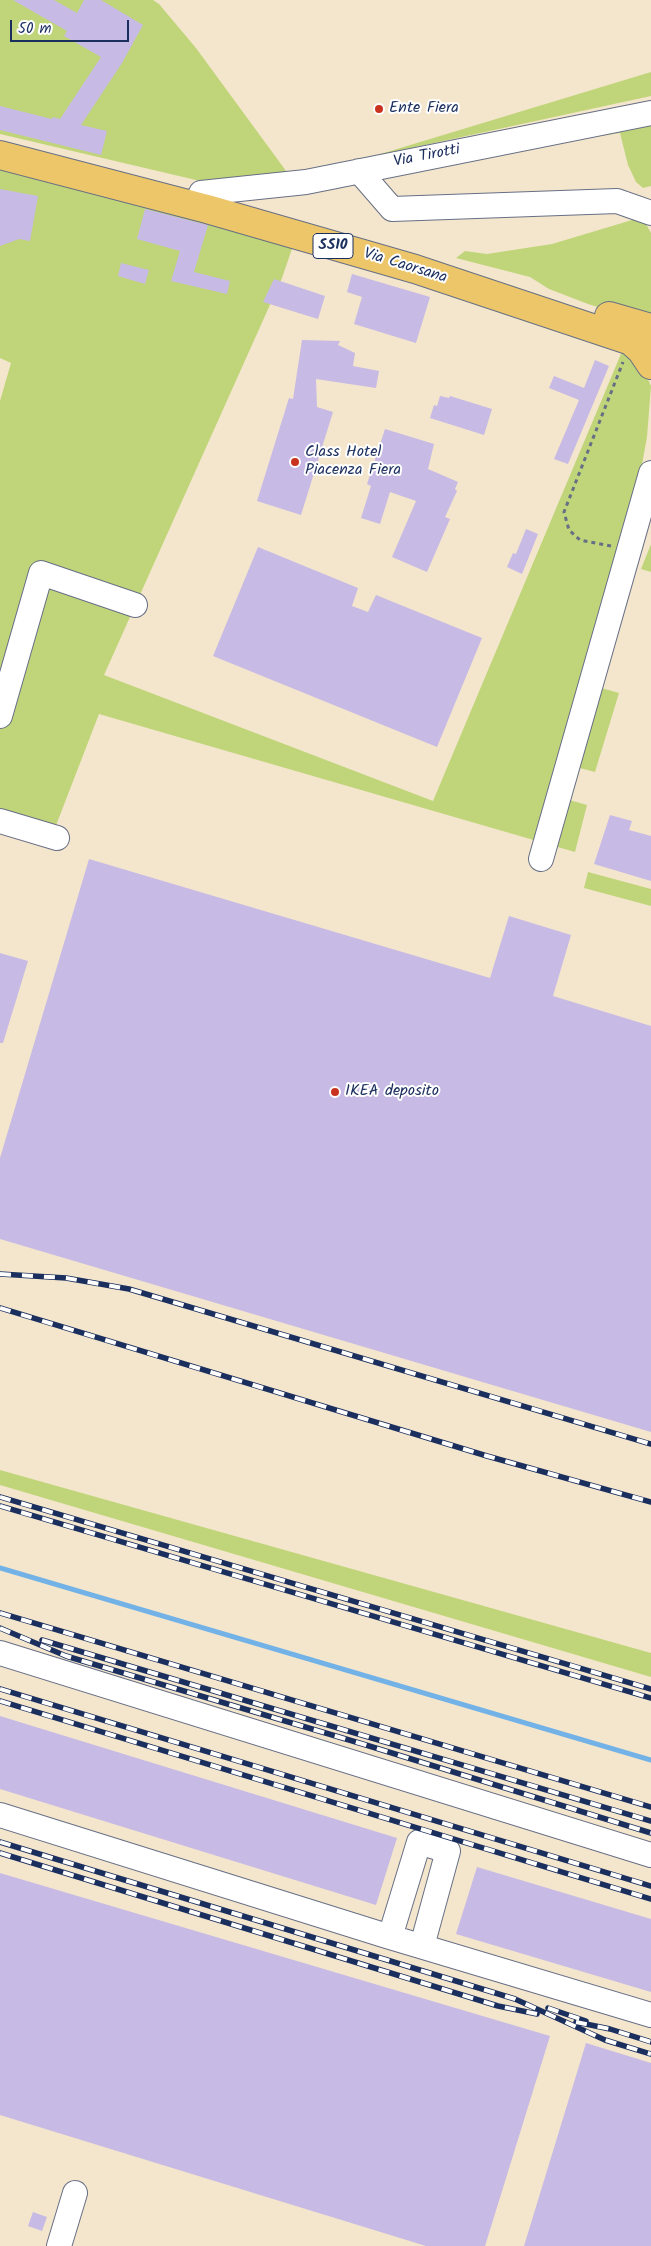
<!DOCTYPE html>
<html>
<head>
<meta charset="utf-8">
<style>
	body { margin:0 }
	#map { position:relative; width:651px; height:2246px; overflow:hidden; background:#f4e6cd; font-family:Kalam,sans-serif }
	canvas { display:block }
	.scale { position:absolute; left:10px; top:20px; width:119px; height:22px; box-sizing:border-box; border:2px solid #1b2f5e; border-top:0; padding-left:6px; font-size:15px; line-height:18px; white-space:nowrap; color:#1b2f5e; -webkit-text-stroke:4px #fff; paint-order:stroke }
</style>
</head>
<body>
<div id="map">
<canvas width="651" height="2246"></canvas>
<div class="scale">50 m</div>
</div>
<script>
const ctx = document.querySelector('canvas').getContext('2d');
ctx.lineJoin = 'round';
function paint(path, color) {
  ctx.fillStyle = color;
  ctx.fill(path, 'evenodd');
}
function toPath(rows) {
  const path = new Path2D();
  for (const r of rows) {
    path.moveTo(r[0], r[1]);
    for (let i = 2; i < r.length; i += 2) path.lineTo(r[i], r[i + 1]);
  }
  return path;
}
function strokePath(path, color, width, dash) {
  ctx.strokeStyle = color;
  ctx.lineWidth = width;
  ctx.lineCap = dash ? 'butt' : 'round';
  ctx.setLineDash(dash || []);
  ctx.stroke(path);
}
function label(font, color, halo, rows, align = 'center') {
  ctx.font = font + ' Kalam,sans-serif';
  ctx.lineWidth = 4;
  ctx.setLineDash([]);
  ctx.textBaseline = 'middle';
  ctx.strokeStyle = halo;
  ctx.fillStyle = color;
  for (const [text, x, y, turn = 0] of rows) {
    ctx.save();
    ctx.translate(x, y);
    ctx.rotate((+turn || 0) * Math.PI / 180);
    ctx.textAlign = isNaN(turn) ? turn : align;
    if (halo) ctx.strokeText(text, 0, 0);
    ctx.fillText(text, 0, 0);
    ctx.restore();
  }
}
paint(toPath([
	[0,0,153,0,159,4,196,48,289,175,213,184,0,134],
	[651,72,651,96,374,156],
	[651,115,651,186,643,188,636,182,628,165,620,133,443,160],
	[0,157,295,240,282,278,104,675,433,801,626,342,631,341,651,386,647,437,622,575,591,685,619,693,595,772,568,765,559,797,587,805,575,852,99,714,55,828,0,818,0,401,11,363,0,358],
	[642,217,651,233,651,323,588,304,549,289,530,277,456,258,465,251,487,254,552,244],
	[651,544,651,572,641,569],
	[588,872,651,889,651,906,584,888],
	[0,1470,651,1653,651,1677,0,1485]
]), '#c0d579');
strokePath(toPath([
	[0,1568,651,1760]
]), '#72b2e6', 5);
paint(toPath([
	[13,0,54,0,77,13,84,0,101,0,143,25,122,63,81,125,107,131,101,155,0,130,0,106,52,119,53,117,60,119,101,57,64,36,67,31],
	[0,189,38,196,30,241,19,239,0,246],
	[145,209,208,225,194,272,230,281,227,294,171,281,180,251,137,239],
	[121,263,149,270,145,284,118,276],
	[352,274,430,297,416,343,354,324,362,297,347,292],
	[274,279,325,296,318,319,263,302],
	[302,340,340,341,338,345,355,353,353,366,379,371,376,388,316,379,317,407,333,412,301,515,257,501,289,398,293,399],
	[595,360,609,366,568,464,554,459,579,400,549,388,554,376,584,388],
	[440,396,449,398,450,396,492,409,484,435,430,418,434,405,437,406],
	[385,429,434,444,428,469,458,482,455,489,457,491,445,517,450,519,427,572,392,557,416,501,390,492,380,524,361,518,371,486,367,484],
	[526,529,538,534,522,574,507,567,513,553,516,554],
	[258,547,358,588,352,606,368,612,376,595,482,638,437,747,213,656],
	[610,815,632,821,629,830,651,836,651,881,594,864],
	[89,859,490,978,509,916,571,935,553,996,651,1026,651,1432,0,1239,0,1158],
	[0,953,28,961,3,1043,0,1043],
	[0,1716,397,1838,376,1905,0,1789],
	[477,1867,651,1919,651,1992,456,1934],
	[0,1873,550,2036,485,2246,426,2246,0,2115],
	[586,2043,651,2063,651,2246,524,2246],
	[33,2212,47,2217,42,2231,28,2226]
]), '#c7bae4');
const minor = toPath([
	[359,171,392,209,617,201,651,213],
	[201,193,306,182,651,113],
	[0,716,41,573,135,605],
	[0,821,57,838],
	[541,859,651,473],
	[0,1653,651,1855],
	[0,1815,390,1937],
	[422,1946,448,1851,419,1842,390,1937,651,2015],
	[59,2246,75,2193]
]);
const major = toPath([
	[0,155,207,209,415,269,631,341,641,350,651,365],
	[609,316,651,328]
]);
strokePath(minor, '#676f85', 26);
strokePath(major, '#676f85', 30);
strokePath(toPath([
	[611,546,580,540,569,530,564,512,623,362]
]), '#676f85', 3, [4, 4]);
strokePath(minor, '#fff', 24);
strokePath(major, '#ecc669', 28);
const rail = toPath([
	[0,1274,66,1278,129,1289,651,1444],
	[0,1308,487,1456,651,1502],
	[0,1497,651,1689],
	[0,1506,651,1698],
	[0,1613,651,1807],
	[0,1628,66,1656,366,1745,651,1833],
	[42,1640,651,1821],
	[0,1689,651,1886],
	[0,1701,651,1899],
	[0,1842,515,1999,605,2040,651,2054],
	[0,1853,498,2006,537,2014],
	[548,2008,586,2021],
	[576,2022,610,2029,651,2042]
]);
strokePath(rail, '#1b2f5e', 5.5);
strokePath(rail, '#fff', 4, [11]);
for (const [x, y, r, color] of [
	[379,109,5,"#c8321e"],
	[295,462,5,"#c8321e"],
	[335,1092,5,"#c8321e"]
]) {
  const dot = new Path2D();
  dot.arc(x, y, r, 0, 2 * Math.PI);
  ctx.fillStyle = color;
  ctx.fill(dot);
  strokePath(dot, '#fff', 2);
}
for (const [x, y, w] of [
	[333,246,40]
]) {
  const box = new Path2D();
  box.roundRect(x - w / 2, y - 12.5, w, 25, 4);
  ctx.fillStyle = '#fff';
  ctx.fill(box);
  strokePath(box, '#1b2f5e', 1);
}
label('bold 15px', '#1b2f5e', null, [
	["SS10",333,246]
]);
label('16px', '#1b2f5e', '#fff', [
	["Ente Fiera",389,109],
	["Class Hotel",305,453],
	["Piacenza Fiera",305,471],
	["IKEA deposito",345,1092]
], 'left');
label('16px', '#1b2f5e', '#fff', [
	["Via Tirotti",427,157,-11],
	["Via Caorsana",405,267,17]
]);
</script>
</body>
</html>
